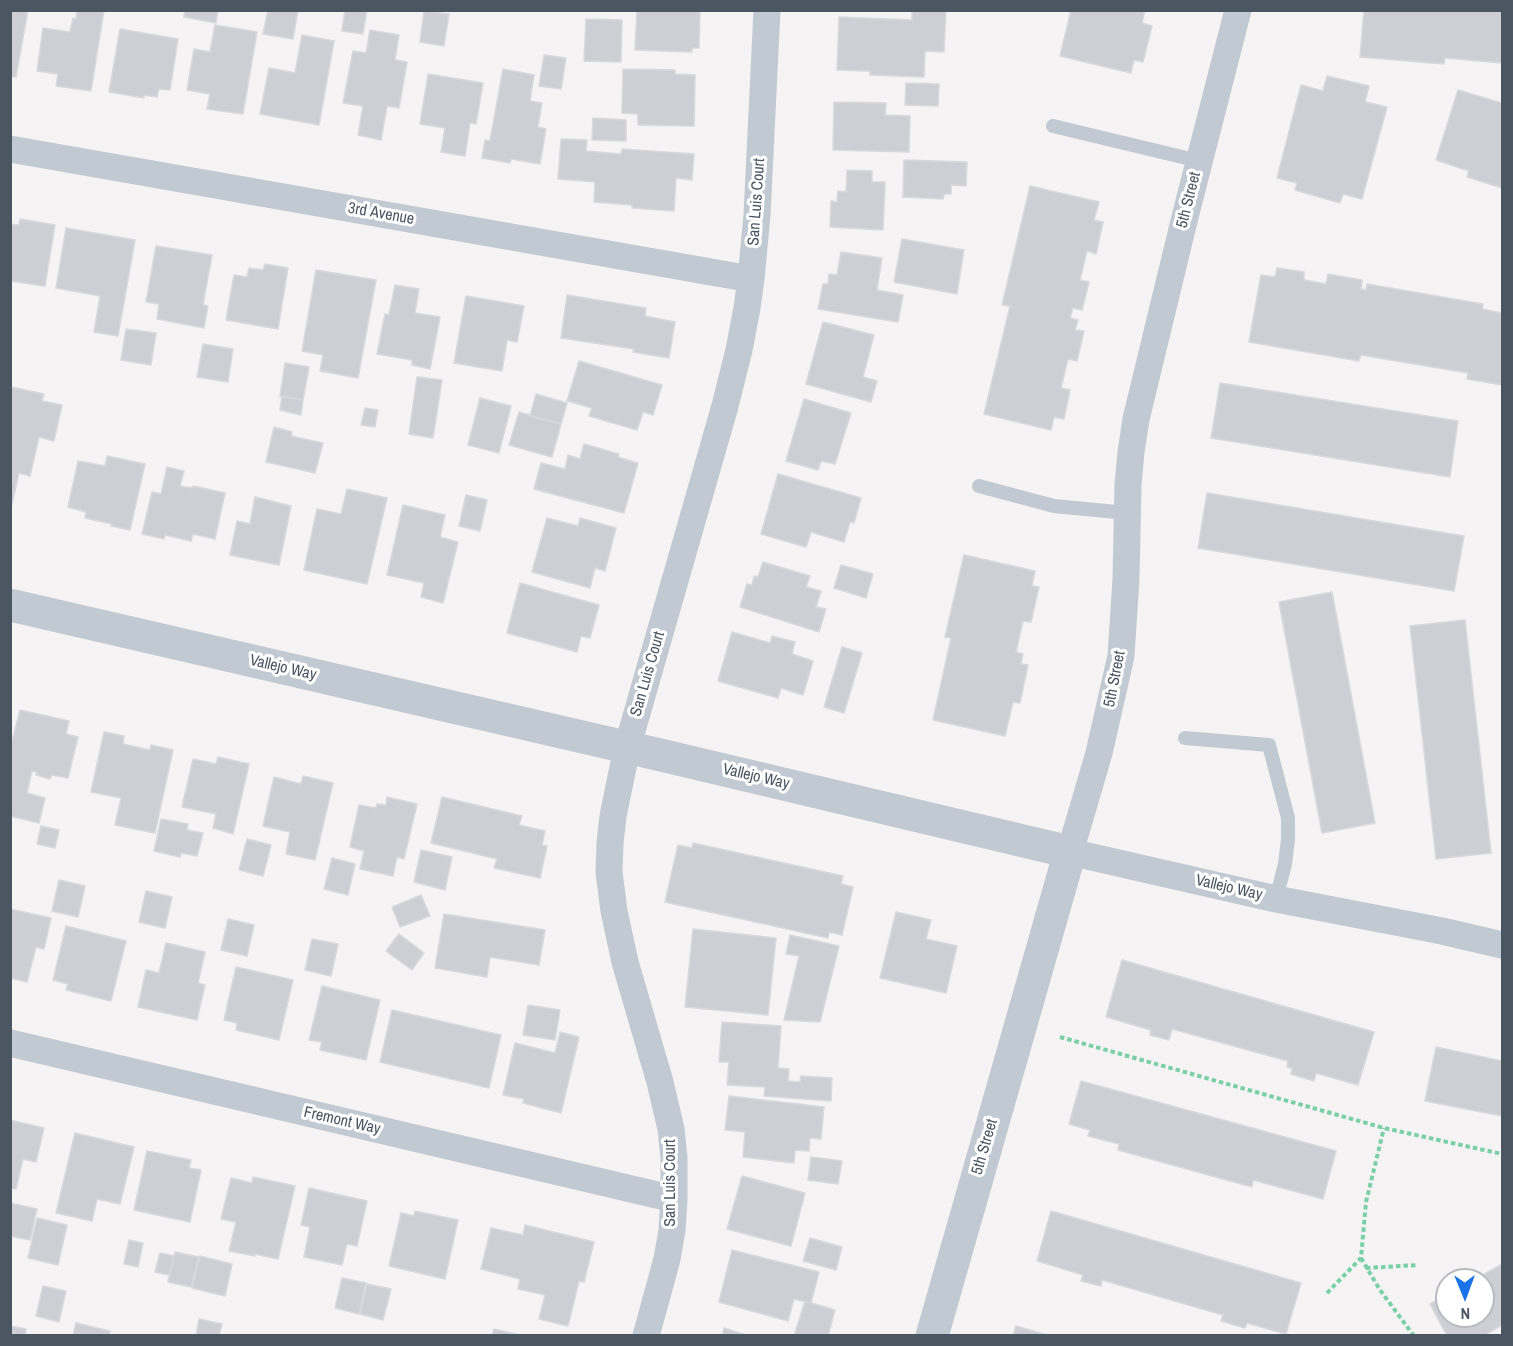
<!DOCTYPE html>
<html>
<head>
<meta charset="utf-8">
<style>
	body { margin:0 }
	#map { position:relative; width:1513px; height:1346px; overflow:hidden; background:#f5f3f3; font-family:"Archivo Narrow",sans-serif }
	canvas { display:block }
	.frame { position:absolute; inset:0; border:12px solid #4a5661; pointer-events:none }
	.north { position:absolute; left:1435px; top:1268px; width:60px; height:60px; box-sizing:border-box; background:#fff; border:2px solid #b7bbc0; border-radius:50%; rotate:179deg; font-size:16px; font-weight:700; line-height:24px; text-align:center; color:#4a5661 }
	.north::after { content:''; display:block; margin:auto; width:21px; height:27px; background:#1a73e8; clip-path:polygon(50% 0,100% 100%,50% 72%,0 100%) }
</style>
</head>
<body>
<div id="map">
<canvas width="1513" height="1346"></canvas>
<div class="frame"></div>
<div class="north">N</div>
</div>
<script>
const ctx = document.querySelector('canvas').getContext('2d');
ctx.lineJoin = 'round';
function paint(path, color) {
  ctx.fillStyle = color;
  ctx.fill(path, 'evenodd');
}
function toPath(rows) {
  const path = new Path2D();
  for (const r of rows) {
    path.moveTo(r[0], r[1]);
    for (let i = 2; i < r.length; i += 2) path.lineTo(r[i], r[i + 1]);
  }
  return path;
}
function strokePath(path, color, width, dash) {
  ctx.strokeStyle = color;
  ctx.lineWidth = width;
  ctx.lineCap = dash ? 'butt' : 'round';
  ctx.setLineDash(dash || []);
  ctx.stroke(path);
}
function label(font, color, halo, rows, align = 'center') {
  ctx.font = font + ' "Archivo Narrow",sans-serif';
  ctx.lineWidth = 6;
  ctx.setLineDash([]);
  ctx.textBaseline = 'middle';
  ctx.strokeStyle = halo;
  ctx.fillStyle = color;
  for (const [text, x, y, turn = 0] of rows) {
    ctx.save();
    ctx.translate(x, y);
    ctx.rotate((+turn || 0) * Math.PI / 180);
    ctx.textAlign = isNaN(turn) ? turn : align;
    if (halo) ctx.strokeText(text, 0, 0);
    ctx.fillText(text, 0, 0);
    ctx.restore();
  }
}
const building = toPath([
	[10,10,28,10,16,77,10,76,10,10],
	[77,10,104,10,91,91,56,86,58,74,37,71,43,28,70,32,73,18,76,19,77,10],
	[185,10,218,10,216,23,184,17,185,10],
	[268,10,298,10,293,39,263,34,268,10],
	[345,10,367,10,363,34,342,31,345,10],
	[637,10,700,10,699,48,692,48,692,52,635,50,637,10],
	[912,10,946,10,944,52,925,51,924,77,870,75,870,71,837,70,839,17,912,20,912,10],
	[1071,10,1145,10,1142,23,1152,26,1143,62,1134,60,1131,73,1060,56,1071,10],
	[1364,10,1502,10,1502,63,1445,58,1444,64,1360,57,1364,10],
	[424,11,449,14,444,46,420,42,424,11],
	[586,19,622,20,621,62,584,61,586,19],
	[215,25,257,32,243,114,207,109,210,94,187,90,194,49,210,52,215,25],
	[120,29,178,39,170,90,159,89,157,97,144,95,144,98,109,92,120,29],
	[370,30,399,35,395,60,407,62,399,108,387,106,381,140,358,135,363,106,343,103,353,51,366,53,370,30],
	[302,35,334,41,319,125,260,114,269,68,295,73,302,35],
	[544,55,566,58,561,89,539,86,544,55],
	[503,69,534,75,530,101,542,103,538,127,546,129,540,164,511,159,510,163,482,158,485,140,490,141,503,69],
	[623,69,675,70,675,74,695,75,694,126,638,125,638,114,622,113,623,69],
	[428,74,483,83,476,124,470,123,465,156,441,152,445,128,420,124,428,74],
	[1327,76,1369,86,1365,102,1387,107,1362,199,1343,194,1340,203,1295,190,1297,183,1277,178,1301,85,1323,91,1327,76],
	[906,83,939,84,938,106,905,105,906,83],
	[1458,90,1502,103,1502,188,1467,177,1469,171,1436,160,1458,90],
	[834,102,886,103,885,115,910,116,909,152,833,150,834,102],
	[593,118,626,120,626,141,592,140,593,118],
	[561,139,587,140,586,151,621,154,622,149,694,154,692,180,676,178,674,211,632,208,632,205,594,202,595,182,558,179,561,139],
	[904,160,967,162,966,186,951,185,951,194,944,194,943,199,903,197,904,160],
	[847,170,872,171,872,182,885,182,883,230,830,227,831,201,837,202,838,191,846,192,847,170],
	[1030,186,1099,202,1094,220,1103,222,1096,254,1087,251,1080,280,1089,282,1082,310,1073,308,1070,318,1078,320,1075,330,1084,331,1077,361,1068,359,1061,388,1070,390,1064,419,1054,417,1051,430,984,414,1010,306,1002,305,1030,186],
	[20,219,55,225,45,286,10,281,10,224,19,225,20,219],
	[66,228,135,240,118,336,94,332,100,296,56,288,66,228],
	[902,239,964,250,957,294,894,282,902,239],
	[156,246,212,255,203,305,208,306,204,328,157,319,159,304,146,302,156,246],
	[841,252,882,258,877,290,903,295,898,322,818,309,823,284,828,284,829,274,837,275,841,252],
	[265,264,288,268,278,329,226,320,234,275,247,277,249,268,263,270,265,264],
	[1277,268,1304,272,1304,280,1326,284,1328,274,1362,280,1361,289,1366,290,1367,284,1483,304,1482,309,1502,313,1502,385,1467,379,1468,373,1361,355,1359,361,1249,342,1261,275,1275,277,1277,268],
	[316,270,376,280,358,378,320,371,323,355,302,351,316,270],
	[395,285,419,289,415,313,440,317,430,369,412,365,412,360,377,354,385,314,389,315,395,285],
	[567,295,646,308,645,316,675,322,669,358,633,352,634,349,561,338,567,295],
	[466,296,524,306,517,342,507,340,502,371,454,363,466,296],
	[823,322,874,335,863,377,877,381,871,402,806,384,823,322],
	[126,329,156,333,151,365,121,360,126,329],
	[203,344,233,349,228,382,197,377,203,344],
	[579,361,662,385,653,415,643,412,637,430,589,416,592,408,567,401,579,361],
	[285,363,309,367,303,400,280,396,285,363],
	[417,377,442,380,433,438,409,434,417,377],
	[1220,383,1458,421,1450,477,1211,438,1220,383],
	[11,387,44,394,42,401,62,405,54,441,39,437,30,476,19,473,12,504,10,504,11,387],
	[536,394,567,403,561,424,530,416,536,394],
	[282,396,303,400,301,415,280,410,282,396],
	[480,398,511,406,499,453,468,445,480,398],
	[804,399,851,413,835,464,821,461,818,470,786,461,804,399],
	[365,408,378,410,375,427,361,425,365,408],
	[519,412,561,424,552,457,509,445,519,412],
	[274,427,292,432,291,436,323,443,315,473,266,462,274,427],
	[584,444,619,454,618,457,638,463,624,513,534,489,541,463,565,469,568,455,580,459,584,444],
	[107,456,145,464,130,530,111,526,112,524,85,518,86,512,68,507,78,461,105,466,107,456],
	[167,467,184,471,180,486,192,488,193,486,225,493,215,539,193,534,191,541,165,535,164,539,142,534,152,492,161,494,167,467],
	[778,474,861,498,854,523,850,522,844,542,811,532,806,547,761,534,778,474],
	[347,489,387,498,367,584,304,570,317,509,341,514,347,489],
	[1207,493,1464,536,1454,591,1198,548,1207,493],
	[466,495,487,500,480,531,459,526,466,495],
	[255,497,291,506,279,565,230,555,237,521,250,524,255,497],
	[403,505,445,515,440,537,458,542,443,603,421,597,424,583,387,575,403,505],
	[547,518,578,526,580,518,616,528,605,571,595,568,590,588,532,572,547,518],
	[964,555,1035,571,1032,586,1039,587,1031,622,1023,621,1016,652,1023,654,1021,664,1028,665,1020,703,1013,702,1005,736,933,720,951,638,945,637,964,555],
	[763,562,810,576,806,587,821,591,816,607,826,609,819,632,740,607,747,584,752,585,754,576,758,577,763,562],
	[841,565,873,574,866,598,834,588,841,565],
	[520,583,599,605,590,638,581,636,577,652,507,633,520,583],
	[1332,592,1375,823,1322,833,1279,602,1332,592],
	[1465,620,1491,853,1436,859,1410,626,1465,620],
	[732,632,770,643,772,636,795,642,792,654,813,661,803,695,781,688,778,698,718,681,732,632],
	[842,647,862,653,844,713,824,707,842,647],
	[20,710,69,721,66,734,78,737,68,778,52,775,50,779,36,775,37,772,32,771,27,793,45,798,39,823,10,816,10,749,20,710],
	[104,732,124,736,123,744,150,750,151,745,173,750,155,833,115,825,121,798,91,792,104,732],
	[218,757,249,764,233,834,213,828,216,814,182,807,193,759,216,764,218,757],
	[303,776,333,783,315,860,286,854,290,832,263,826,274,777,301,784,303,776],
	[387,797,417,804,404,859,397,857,393,876,360,869,364,851,350,847,359,805,376,808,377,804,386,805,387,797],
	[442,797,522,816,519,825,545,831,542,845,547,846,540,878,494,868,497,859,431,843,442,797],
	[161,819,188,824,187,830,203,833,197,856,181,853,180,857,154,851,161,819],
	[41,826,59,830,55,848,37,844,41,826],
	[247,839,271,845,263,876,239,870,247,839],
	[693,843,843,876,841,884,853,887,842,935,829,932,828,938,665,902,678,845,692,848,693,843],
	[421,850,452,857,445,890,414,882,421,850],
	[332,858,355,864,348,895,324,889,332,858],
	[59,880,85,886,78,917,52,911,59,880],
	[146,891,172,897,165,928,139,922,146,891],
	[421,895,430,916,400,927,392,907,421,895],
	[10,909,51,918,44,949,36,947,27,982,10,978,10,909],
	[896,912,931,920,926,939,957,946,946,993,880,978,896,912],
	[444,914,545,930,539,965,490,957,487,977,435,968,444,914],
	[228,919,254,925,247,956,221,950,228,919],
	[66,926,126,941,111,1001,66,990,68,984,53,980,66,926],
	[693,929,776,938,768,1015,685,1007,693,929],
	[399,934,424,953,412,970,386,951,399,934],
	[790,935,839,946,820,1022,784,1020,799,956,786,954,790,935],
	[312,939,338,944,331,976,305,970,312,939],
	[166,943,205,952,198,983,205,985,197,1020,138,1007,146,970,159,973,166,943],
	[1122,960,1374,1032,1358,1085,1316,1073,1314,1081,1291,1074,1292,1068,1287,1067,1288,1061,1172,1029,1169,1040,1150,1035,1151,1030,1106,1017,1122,960],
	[236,967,293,980,279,1040,236,1030,237,1023,224,1020,236,967],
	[322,986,380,1000,366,1060,320,1050,322,1042,309,1040,322,986],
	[528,1005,560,1010,555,1040,523,1035,528,1005],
	[392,1010,501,1035,489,1088,380,1062,392,1010],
	[722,1022,781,1026,778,1068,789,1069,788,1081,800,1082,801,1076,832,1078,831,1101,764,1096,765,1087,727,1085,729,1062,719,1062,722,1022],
	[560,1032,579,1037,561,1113,523,1103,524,1099,503,1095,515,1043,555,1053,560,1032],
	[1436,1047,1502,1061,1502,1116,1425,1101,1436,1047],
	[1081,1081,1336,1151,1323,1199,1253,1180,1252,1187,1118,1150,1119,1144,1088,1136,1090,1130,1069,1124,1081,1081],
	[729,1096,824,1107,821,1139,810,1138,809,1151,795,1150,794,1163,743,1157,745,1132,725,1130,729,1096],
	[10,1120,44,1128,36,1162,23,1159,16,1189,10,1188,10,1120],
	[75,1133,134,1147,120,1204,97,1199,92,1221,56,1213,75,1133],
	[147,1151,191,1160,189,1168,201,1170,190,1222,134,1210,147,1151],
	[811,1157,842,1161,838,1184,808,1180,811,1157],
	[742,1176,805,1193,791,1246,727,1229,742,1176],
	[253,1177,295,1186,278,1259,255,1254,255,1256,229,1251,236,1222,221,1219,231,1178,252,1183,253,1177],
	[309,1188,367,1201,357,1246,347,1244,342,1265,304,1257,310,1227,301,1225,309,1188],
	[10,1203,37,1209,30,1240,10,1236,10,1203],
	[415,1211,458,1220,445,1279,389,1266,401,1213,414,1216,415,1211],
	[1051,1211,1301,1283,1286,1334,1247,1323,1245,1328,1221,1321,1223,1315,1102,1280,1101,1286,1081,1281,1083,1275,1037,1261,1051,1211],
	[37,1218,67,1225,58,1265,28,1258,37,1218],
	[525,1225,594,1242,584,1282,579,1281,568,1326,539,1319,545,1295,518,1289,520,1279,481,1269,491,1228,523,1235,525,1225],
	[810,1238,842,1247,836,1270,803,1261,810,1238],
	[129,1240,143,1243,138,1267,124,1264,129,1240],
	[732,1250,819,1272,811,1303,794,1299,788,1321,719,1302,732,1250],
	[175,1252,199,1257,191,1287,168,1282,175,1252],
	[160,1253,174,1256,169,1275,155,1272,160,1253],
	[200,1256,232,1264,225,1296,192,1288,200,1256],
	[1502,1264,1502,1325,1483,1336,1447,1336,1430,1304,1447,1294,1447,1316,1483,1316,1483,1280,1474,1280,1502,1264],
	[342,1278,366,1283,359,1314,335,1308,342,1278],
	[367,1284,391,1289,383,1320,360,1314,367,1284],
	[43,1286,66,1291,59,1322,36,1316,43,1286],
	[805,1301,835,1310,828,1336,794,1336,805,1301],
	[199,1319,222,1324,219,1336,196,1336,199,1319],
	[76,1323,110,1331,109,1336,73,1336,76,1323],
	[10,1326,26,1329,25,1336,10,1336,10,1326],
	[1016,1326,1051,1336,1013,1336,1016,1326],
	[724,1328,749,1336,722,1336,724,1328],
	[494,1329,525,1336,492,1336,494,1329]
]);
paint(building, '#cdcfd5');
strokePath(building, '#d7d9de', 1.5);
strokePath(toPath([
	[1060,1037,1384,1128,1502,1154],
	[1361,1258,1380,1290,1414,1336],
	[1366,1268,1418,1265],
	[1327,1293,1361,1258,1366,1202,1384,1128]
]), '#7ad0a6', 4, [4.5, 3]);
strokePath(toPath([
	[1053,126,1199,161],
	[979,486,1054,506,1127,513],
	[1185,738,1269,745,1288,818,1288,839,1285,864,1276,899]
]), '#c1cad2', 14);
strokePath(toPath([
	[1238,10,1185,217,1136,419,1131,452,1128,485,1126,579,1121,656,1099,753,1070,852,1276,899,1442,931,1502,945],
	[10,149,751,279],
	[10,1043,674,1199],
	[646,1336,667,1259,672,1230,674,1199,674,1158,671,1129,660,1082,625,962,614,911,609,872,610,843,613,816,627,748,725,406,739,350,747,308,751,279,757,215,767,10]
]), '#c1cad2', 27);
strokePath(toPath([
	[10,605,665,756,1070,852,932,1336]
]), '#c1cad2', 33);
label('16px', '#4a5661', '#fff', [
	["5th Street",1189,200,-76],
	["San Luis Court",757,202,-86],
	["3rd Avenue",381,214,10],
	["Vallejo Way",283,668,13],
	["San Luis Court",648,674,-74],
	["5th Street",1115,679,-79],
	["Vallejo Way",756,777,13],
	["Vallejo Way",1229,888,13],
	["Fremont Way",342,1121,13],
	["5th Street",985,1147,-74],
	["San Luis Court",671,1183,-90]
]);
</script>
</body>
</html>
